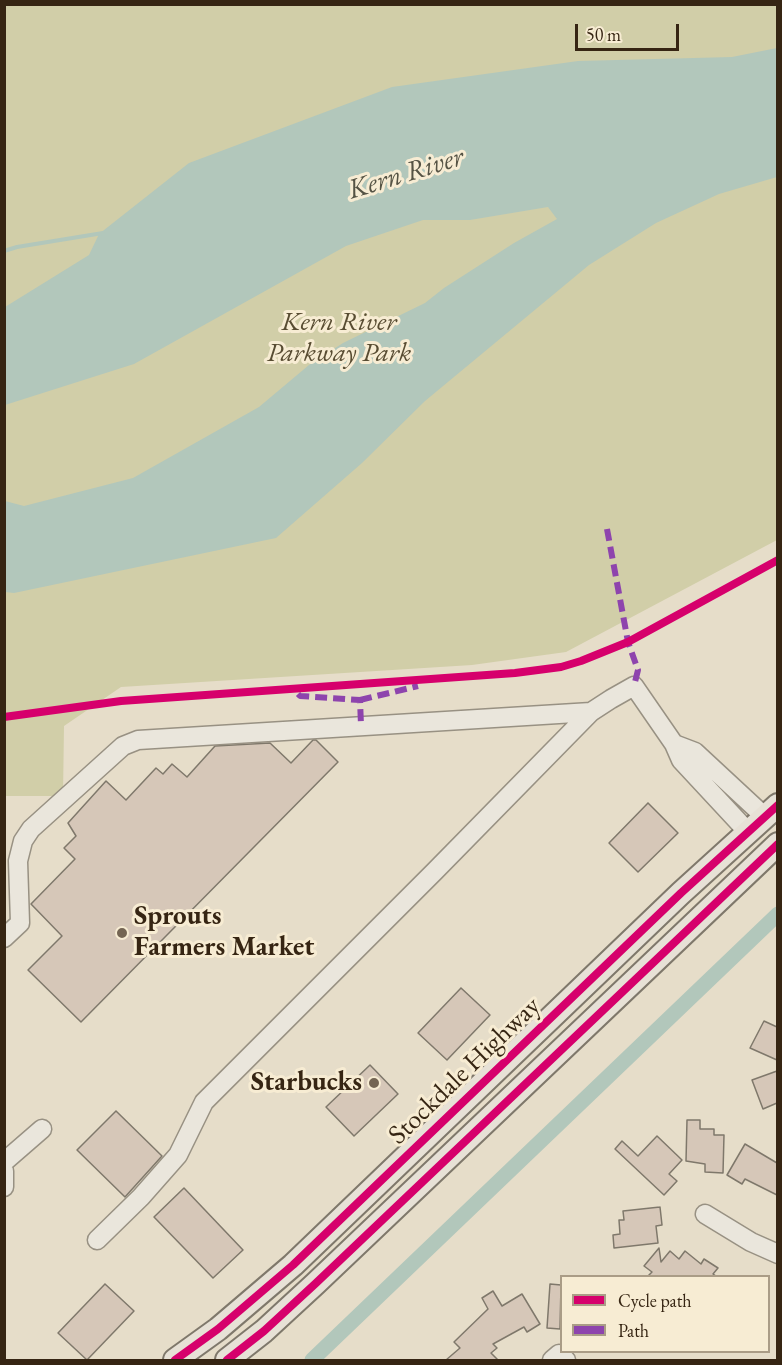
<!DOCTYPE html>
<html>
<head>
<meta charset="utf-8">
<style>
	body { margin:0 }
	#map { position:relative; width:782px; height:1365px; overflow:hidden; background:#e6ddc9; font-family:"EB Garamond",serif }
	canvas { display:block }
	.frame { position:absolute; inset:0; border:6px solid #362513; pointer-events:none }
	.legend { position:absolute; left:560px; top:1275px; width:210px; height:78px; box-sizing:border-box; background:#f7ecd3; border:2px solid #aa9c86; margin:0; padding:8px 10px; list-style:none; font-size:18px; color:#362513 }
	.legend li { display:flex; align-items:center; gap:12px; height:30px }
	.legend b { width:30px; border:2px solid #aa9c86 }
	.scale { position:absolute; left:575px; top:24px; width:104px; height:27px; box-sizing:border-box; border:3px solid #362513; border-top:0; padding-left:8px; font-size:18px; line-height:21px; white-space:nowrap; color:#362513; -webkit-text-stroke:4px #f7ecd3; paint-order:stroke }
</style>
</head>
<body>
<div id="map">
<canvas width="782" height="1365"></canvas>
<div class="frame"></div>
<ul class="legend">
<li><b style="height:8px;background:#d6006c"></b>Cycle path</li>
<li><b style="height:8px;background:#8e44ad"></b>Path</li>
</ul>
<div class="scale">50 m</div>
</div>
<script>
const ctx = document.querySelector('canvas').getContext('2d');
ctx.lineJoin = 'round';
function paint(path, color) {
  ctx.fillStyle = color;
  ctx.fill(path, 'evenodd');
}
function toPath(rows) {
  const path = new Path2D();
  for (const r of rows) {
    path.moveTo(r[0], r[1]);
    for (let i = 2; i < r.length; i += 2) path.lineTo(r[i], r[i + 1]);
  }
  return path;
}
function strokePath(path, color, width, dash) {
  ctx.strokeStyle = color;
  ctx.lineWidth = width;
  ctx.lineCap = dash ? 'butt' : 'round';
  ctx.setLineDash(dash || []);
  ctx.stroke(path);
}
function label(font, color, halo, rows, align = 'center') {
  ctx.font = font + ' "EB Garamond",serif';
  ctx.lineWidth = 6;
  ctx.setLineDash([]);
  ctx.textBaseline = 'middle';
  ctx.strokeStyle = halo;
  ctx.fillStyle = color;
  for (const [text, x, y, turn = 0] of rows) {
    ctx.save();
    ctx.translate(x, y);
    ctx.rotate((+turn || 0) * Math.PI / 180);
    ctx.textAlign = isNaN(turn) ? turn : align;
    if (halo) ctx.strokeText(text, 0, 0);
    ctx.fillText(text, 0, 0);
    ctx.restore();
  }
}
paint(toPath([
	[5,5,777,5,777,540,566,652,472,665,121,687,64,726,63,796,5,796]
]), '#d1cea8');
paint(toPath([
	[777,48,777,177,719,194,656,223,589,265,425,401,362,463,276,538,14,593,5,592,5,501,24,506,133,478,259,407,309,365,343,343,425,303,444,288,514,243,557,219,548,207,470,220,423,220,346,246,134,364,5,405,5,307,89,255,99,234,189,163,392,87,578,61,732,57]
]), '#b2c7bb');
strokePath(toPath([
	[4,251,17,247,103,233]
]), '#b2c7bb', 4);
strokePath(toPath([
	[312,1360,778,914]
]), '#b2c7bb', 15);
const building = toPath([
	[313,740,316,740,338,762,81,1022,28,970,62,936,31,904,75,859,64,848,76,836,68,823,106,781,126,800,156,768,163,774,172,764,187,777,215,746,270,743,291,763,313,740],
	[648,803,678,833,638,872,609,843,648,803],
	[461,988,490,1015,447,1060,418,1033,461,988],
	[764,1021,777,1027,777,1060,750,1048,764,1021],
	[370,1065,398,1094,354,1136,326,1107,370,1065],
	[777,1071,777,1103,763,1109,752,1080,777,1071],
	[116,1111,162,1156,125,1197,77,1150,116,1111],
	[687,1120,700,1120,700,1129,714,1129,714,1135,724,1135,723,1173,705,1172,705,1164,686,1161,687,1120],
	[657,1136,682,1160,669,1174,677,1181,664,1195,615,1149,622,1141,638,1156,657,1136],
	[745,1144,777,1163,777,1195,745,1179,742,1184,727,1175,745,1144],
	[184,1188,243,1250,213,1278,154,1217,184,1188],
	[660,1207,662,1225,656,1226,658,1243,614,1248,613,1235,620,1234,619,1220,624,1220,623,1211,660,1207],
	[659,1248,661,1262,670,1251,679,1259,685,1251,701,1264,704,1259,718,1268,713,1274,716,1276,648,1276,652,1272,644,1266,659,1248],
	[105,1284,134,1311,87,1360,58,1333,105,1284],
	[550,1284,561,1285,560,1329,547,1328,550,1284],
	[493,1291,502,1306,522,1294,540,1324,527,1332,524,1327,493,1344,497,1348,491,1353,498,1360,446,1360,460,1348,454,1342,488,1309,482,1298,493,1291]
]);
paint(building, '#d6c7b8');
strokePath(building, '#7f786b', 1.5);
const minor = toPath([
	[674,744,695,752,764,816],
	[4,938,20,923,18,861,23,841,31,829,123,746,138,740,591,712],
	[4,1162,42,1129],
	[4,1171,4,1187],
	[705,1214,751,1242,778,1254],
	[97,1240,141,1197,178,1155,204,1102,435,871,591,712,611,699,634,686,674,744,681,760,747,831],
	[552,1360,559,1354,566,1360]
]);
const major = toPath([
	[175,1360,218,1329,293,1265,681,893,778,805],
	[227,1360,264,1331,315,1284,778,844]
]);
strokePath(minor, '#989183', 21);
strokePath(major, '#7f786b', 26);
strokePath(minor, '#eae6dc', 18);
strokePath(major, '#e7e1d6', 22);
strokePath(toPath([
	[607,529,628,642,638,670,634,686],
	[298,694,300,696,360,700,361,725],
	[360,700,418,686]
]), '#8e44ad', 6, [12, 6]);
strokePath(toPath([
	[4,717,121,701,515,673,561,667,581,661,628,642,778,560],
	[175,1360,218,1329,293,1265,681,893,778,805],
	[227,1360,264,1331,315,1284,778,844]
]), '#d6006c', 8);
for (const [x, y, r, color] of [
	[122,933,6,"#746553"],
	[374,1083,6,"#746553"]
]) {
  const dot = new Path2D();
  dot.arc(x, y, r, 0, 2 * Math.PI);
  ctx.fillStyle = color;
  ctx.fill(dot);
  strokePath(dot, '#f7ecd3', 2);
}
label('italic 27px', '#584c32', '#f7ecd3', [
	["Kern River",339,323],
	["Parkway Park",339,354]
]);
label('bold 27px', '#362513', '#f7ecd3', [
	["Sprouts",134,917],
	["Farmers Market",134,948],
	["Starbucks",362,1083,"right"]
], 'left');
label('27px', '#362513', '#f7ecd3', [
	["Stockdale Highway",465,1071,-44]
]);
label('italic 28px', '#555344', '#f7ecd3', [
	["Kern River",406,174,-17]
]);
</script>
</body>
</html>
